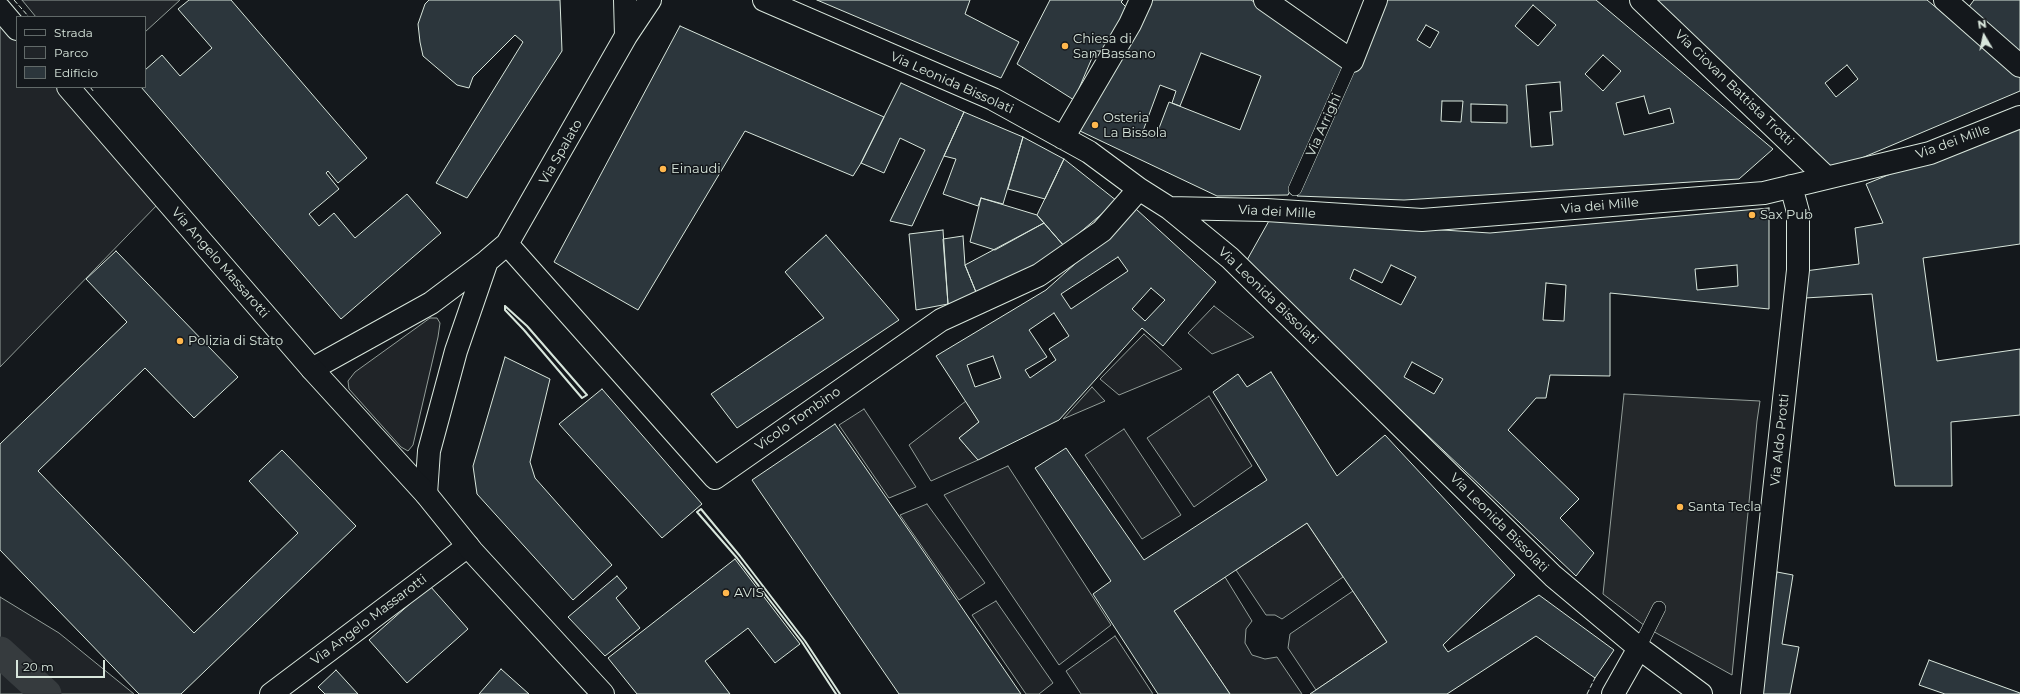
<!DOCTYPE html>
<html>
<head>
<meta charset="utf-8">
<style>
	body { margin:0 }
	#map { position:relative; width:2020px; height:694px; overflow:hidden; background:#14181c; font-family:Montserrat,sans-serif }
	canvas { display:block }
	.legend { position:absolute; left:16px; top:16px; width:130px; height:72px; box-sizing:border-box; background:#14181c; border:1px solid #626a69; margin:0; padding:5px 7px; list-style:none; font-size:12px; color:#d8e6dc }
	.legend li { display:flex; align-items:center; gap:8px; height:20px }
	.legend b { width:20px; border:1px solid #626a69 }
	.north { position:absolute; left:1964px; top:16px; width:40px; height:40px; -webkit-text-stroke:3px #14181c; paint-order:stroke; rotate:351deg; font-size:11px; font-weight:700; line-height:16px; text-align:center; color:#d8e6dc }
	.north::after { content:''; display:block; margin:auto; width:14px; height:18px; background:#d8e6dc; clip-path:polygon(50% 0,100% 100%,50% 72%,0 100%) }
	.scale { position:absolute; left:16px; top:660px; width:89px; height:18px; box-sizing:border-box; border:2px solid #d8e6dc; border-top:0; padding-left:5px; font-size:12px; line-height:14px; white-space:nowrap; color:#d8e6dc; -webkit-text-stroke:3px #14181c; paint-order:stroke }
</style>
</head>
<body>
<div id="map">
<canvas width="2020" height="694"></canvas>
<ul class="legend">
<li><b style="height:5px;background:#14181c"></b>Strada</li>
<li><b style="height:11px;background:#202428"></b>Parco</li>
<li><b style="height:11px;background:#2c363c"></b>Edificio</li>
</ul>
<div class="north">N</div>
<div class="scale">20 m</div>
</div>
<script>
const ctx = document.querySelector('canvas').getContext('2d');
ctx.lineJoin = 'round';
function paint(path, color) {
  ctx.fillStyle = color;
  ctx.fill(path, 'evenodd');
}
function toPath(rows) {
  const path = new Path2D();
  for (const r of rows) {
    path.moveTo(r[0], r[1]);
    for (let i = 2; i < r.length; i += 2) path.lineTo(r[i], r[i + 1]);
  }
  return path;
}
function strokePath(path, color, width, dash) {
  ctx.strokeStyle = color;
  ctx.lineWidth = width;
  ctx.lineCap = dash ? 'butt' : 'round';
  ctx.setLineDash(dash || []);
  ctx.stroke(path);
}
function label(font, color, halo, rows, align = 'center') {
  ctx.font = font + ' Montserrat,sans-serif';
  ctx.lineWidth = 3;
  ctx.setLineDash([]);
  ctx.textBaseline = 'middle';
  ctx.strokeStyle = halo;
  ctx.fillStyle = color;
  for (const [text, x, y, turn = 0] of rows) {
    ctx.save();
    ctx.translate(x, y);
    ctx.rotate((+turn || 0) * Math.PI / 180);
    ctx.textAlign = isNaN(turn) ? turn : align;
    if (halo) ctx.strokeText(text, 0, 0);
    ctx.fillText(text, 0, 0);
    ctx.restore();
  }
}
const green = toPath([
	[22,0,180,0,145,32,145,17,36,17,22,0],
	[0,20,17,39,17,87,58,87,159,203,0,367,0,20],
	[1214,306,1254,337,1212,354,1188,333,1214,306],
	[430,318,437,318,440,323,438,337,413,445,408,451,401,447,349,389,348,381,355,372,430,318],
	[1144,334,1182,369,1119,395,1100,379,1144,334],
	[1092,387,1105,401,1063,419,1092,387],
	[1209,396,1252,466,1194,507,1147,438,1209,396],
	[966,401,979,422,959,438,978,460,931,481,909,445,966,401],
	[864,409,916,487,889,498,839,425,864,409],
	[1124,429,1181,515,1142,539,1085,455,1124,429],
	[1008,466,1111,625,1059,665,944,495,1008,466],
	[927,504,985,583,959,600,900,515,927,504],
	[1307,523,1343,577,1282,619,1275,615,1266,615,1236,570,1307,523],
	[1225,577,1252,621,1246,629,1245,643,1252,655,1265,659,1277,657,1302,694,1230,694,1174,611,1225,577],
	[1353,591,1387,642,1316,690,1288,648,1290,634,1353,591],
	[0,597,59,633,134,694,0,694,0,597],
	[996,601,1053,683,1039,694,1026,694,972,615,996,601],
	[1115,636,1153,694,1081,694,1066,671,1115,636]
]);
paint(green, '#202428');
strokePath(green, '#939e99', 1);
const parking = toPath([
	[1624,394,1760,401,1757,421,1732,675,1649,629,1603,594,1624,394]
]);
paint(parking, '#24282b');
strokePath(parking, '#939e99', 1);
strokePath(toPath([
	[0,652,46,694]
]), '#363b3e', 31);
const building = toPath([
	[189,0,231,0,367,158,338,183,328,171,326,173,339,189,309,214,319,226,334,213,355,238,407,194,441,233,341,319,141,87,145,87,145,70,162,55,180,76,212,48,178,9,189,0],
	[429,0,560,0,562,51,467,198,436,183,523,42,515,35,473,77,469,88,457,85,423,56,420,42,418,24,425,4,429,0],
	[817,0,970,0,965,14,1019,42,1001,78,817,0],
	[1050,0,1123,0,1121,2,1129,10,1111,42,1106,41,1103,51,1095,51,1074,100,1017,64,1050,0],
	[1147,0,1251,0,1349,62,1288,195,1217,196,1080,131,1147,0],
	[1201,53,1261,76,1240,130,1169,102,1156,136,1143,131,1160,85,1176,91,1172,103,1180,106,1201,53],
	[1379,0,1596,0,1773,149,1739,179,1404,200,1297,196,1379,0],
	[1533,5,1556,25,1538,46,1515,26,1533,5],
	[1426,25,1439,32,1430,48,1417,40,1426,25],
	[1603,55,1621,71,1603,91,1585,74,1603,55],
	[1560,82,1562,111,1550,112,1553,145,1531,147,1526,85,1560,82],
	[1644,96,1649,114,1670,108,1674,123,1624,135,1616,103,1644,96],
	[1442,101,1463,101,1461,122,1441,121,1442,101],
	[1471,104,1507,105,1507,123,1471,122,1471,104],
	[1649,0,1927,0,2020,77,2020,91,1831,171,1649,0],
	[1847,65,1858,79,1836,97,1825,83,1847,65],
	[1974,0,2020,0,2020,54,1968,8,1974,0],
	[680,26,884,117,861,163,853,176,745,131,638,310,554,262,680,26],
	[901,83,964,112,912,226,890,221,925,150,900,138,884,173,861,163,901,83],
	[964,112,1023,137,1003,204,981,198,978,206,943,194,956,159,944,156,964,112],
	[2020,121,2020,244,1923,258,1937,361,2020,349,2020,415,1951,422,1952,486,1895,486,1872,294,1805,298,1805,271,1859,264,1855,228,1883,223,1866,184,2020,121],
	[1023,137,1064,159,1045,199,1008,189,1023,137],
	[1064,159,1117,201,1064,246,1037,215,1064,159],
	[981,198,1037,215,1044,223,995,250,970,242,981,198],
	[1769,208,1769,309,1610,293,1610,376,1550,375,1546,398,1536,398,1508,430,1579,499,1560,518,1594,553,1576,576,1388,398,1247,260,1270,219,1490,233,1769,208],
	[1391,265,1416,277,1401,305,1350,279,1354,269,1382,283,1391,265],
	[1737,265,1738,286,1697,290,1695,269,1737,265],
	[1546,283,1566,285,1564,321,1543,320,1546,283],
	[1412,362,1443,379,1434,394,1404,377,1412,362],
	[1136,209,1216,282,1163,346,1142,328,1059,420,978,460,959,438,979,422,936,356,1046,290,1136,209],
	[1118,257,1128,271,1071,309,1061,294,1118,257],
	[1151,288,1165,300,1145,321,1132,309,1151,288],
	[1054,313,1069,336,1049,349,1056,360,1030,378,1025,370,1047,357,1029,330,1054,313],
	[993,356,1001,378,975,387,967,365,993,356],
	[1044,223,1064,246,1035,269,978,297,965,265,1044,223],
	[943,230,948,304,916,310,909,234,943,230],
	[826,235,899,320,737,428,711,394,824,318,785,272,826,235],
	[963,236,965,265,978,297,948,304,943,239,963,236],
	[116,251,238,377,194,418,145,368,38,471,194,633,298,533,249,481,282,450,356,526,181,694,139,694,0,550,0,444,127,322,86,279,116,251],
	[505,357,550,379,530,462,535,478,612,565,573,600,477,494,473,466,505,357],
	[1271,372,1337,476,1385,435,1515,575,1443,645,1448,652,1539,595,1614,650,1595,678,1536,636,1447,694,1310,694,1387,642,1307,523,1174,611,1230,694,1158,694,1093,594,1111,581,1035,468,1066,448,1144,560,1267,480,1213,392,1238,374,1247,387,1271,372],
	[602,389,702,504,662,538,559,424,602,389],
	[835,424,919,545,1021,694,899,694,752,480,835,424],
	[735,559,800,644,775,663,748,628,705,661,730,694,637,694,608,658,735,559],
	[1777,572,1793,575,1782,644,1799,647,1790,694,1756,694,1777,572],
	[617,576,627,588,616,598,640,628,605,656,568,617,617,576],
	[430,586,468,629,407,683,369,640,430,586],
	[1929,660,2020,693,2020,694,1945,694,1919,685,1929,660],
	[501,669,529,694,479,694,501,669],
	[336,670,358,694,325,694,318,687,336,670]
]);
paint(building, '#2c363c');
strokePath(building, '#d8e6dc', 1);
const lane = toPath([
	[1295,189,1352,61],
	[1639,648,1659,608]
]);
const street = toPath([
	[625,0,626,36],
	[764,0,993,99,1089,152,1139,189,1169,208,1230,258,1553,576,1639,648,1701,694],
	[1265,0,1352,61,1376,0],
	[1641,0,1826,177],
	[1945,0,2020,66],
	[1063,138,1130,24,1141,0],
	[1169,208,1266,210,1422,220,1764,193,1930,153,2020,117],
	[507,244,715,478,941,320,1039,275,1102,231,1139,189],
	[312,369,431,303,487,261,507,244,626,36,650,0],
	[426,494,429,451,456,351,487,261],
	[271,694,468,546],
	[1613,694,1639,648],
	[1752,694,1798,270,1798,212,1791,186]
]);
const secondary = toPath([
	[0,9,17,29],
	[68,87,312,369,426,494,472,551,603,694]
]);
strokePath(lane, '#d8e6dc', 14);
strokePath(street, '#d8e6dc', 24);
strokePath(secondary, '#d8e6dc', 24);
strokePath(lane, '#14181c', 13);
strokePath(street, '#14181c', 22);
strokePath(secondary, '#14181c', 22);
strokePath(toPath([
	[14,0,29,17],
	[90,87,94,92],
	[1587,694,1595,678]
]), '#d8e6dc', 1, [5, 2]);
strokePath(toPath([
	[505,306,527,326,587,395,582,398,524,330,505,310,505,306],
	[836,694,802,642,737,558,697,512,701,509,740,556,805,641,840,694]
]), '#d8e6dc', 2);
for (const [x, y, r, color] of [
	[1065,46,4,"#ffb74d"],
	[1095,125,4,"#ffb74d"],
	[663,169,4,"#ffb74d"],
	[1752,215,4,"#ffb74d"],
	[180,341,4,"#ffb74d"],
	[1680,507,4,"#ffb74d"],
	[726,593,4,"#ffb74d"]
]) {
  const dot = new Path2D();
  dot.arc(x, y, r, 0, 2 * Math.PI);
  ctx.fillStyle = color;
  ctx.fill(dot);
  strokePath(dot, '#14181c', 1.5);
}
label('13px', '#d8e6dc', '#14181c', [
	["Chiesa di",1073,39],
	["San Bassano",1073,54],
	["Osteria",1103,118],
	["La Bissola",1103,133],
	["Einaudi",671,169],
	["Sax Pub",1760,215],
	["Polizia di Stato",188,341],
	["Santa Tecla",1688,507],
	["AVIS",734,593]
], 'left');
label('13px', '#d8e6dc', '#14181c', [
	["Via Leonida Bissolati",952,83,24],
	["Via Giovan Battista Trotti",1734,88,44],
	["Via Arrighi",1324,125,-66],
	["Via dei Mille",1953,142,-20],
	["Via Spalato",561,152,-60],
	["Via dei Mille",1600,206,-5],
	["Via dei Mille",1277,212,3],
	["Via Angelo Massarotti",220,263,49],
	["Via Leonida Bissolati",1268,296,44],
	["Vicolo Tombino",798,419,-35],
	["Via Aldo Protti",1780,440,-84],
	["Via Leonida Bissolati",1499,523,45],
	["Via Angelo Massarotti",369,620,-37]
]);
</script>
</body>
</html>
